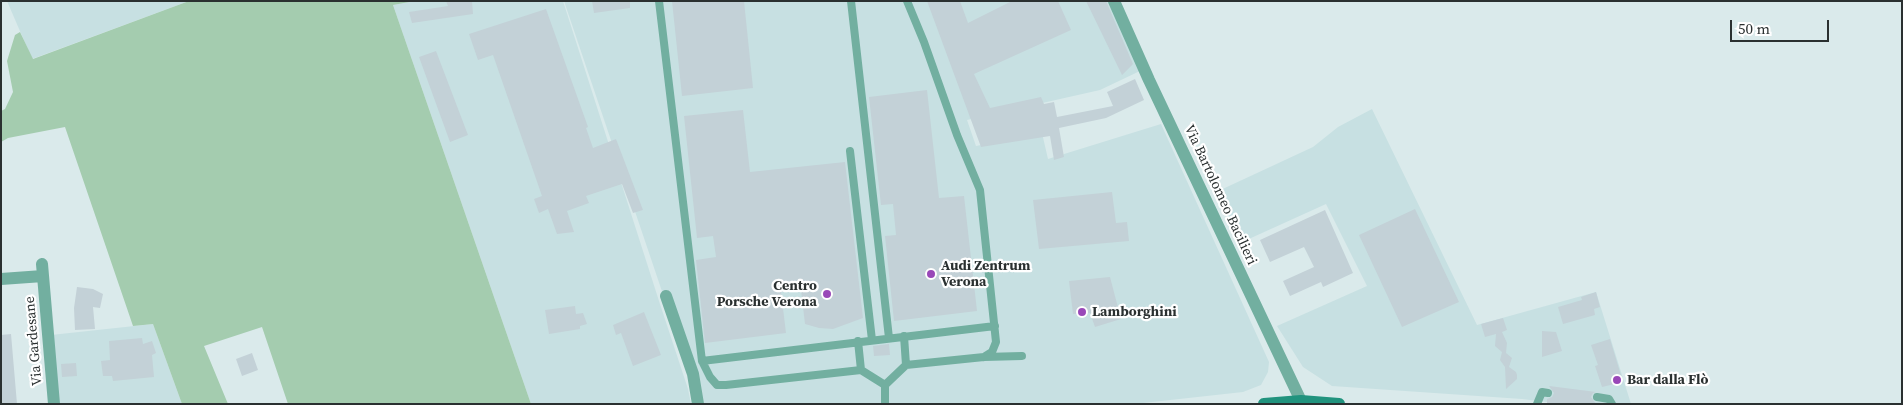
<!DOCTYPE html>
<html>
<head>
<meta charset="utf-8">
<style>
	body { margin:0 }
	#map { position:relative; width:1903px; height:405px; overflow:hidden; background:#daeaeb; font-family:"Source Serif 4",serif }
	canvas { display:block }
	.frame { position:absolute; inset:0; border:2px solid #2a3030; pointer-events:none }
	.scale { position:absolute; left:1730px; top:20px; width:99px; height:22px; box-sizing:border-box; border:2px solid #2a3030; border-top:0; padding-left:6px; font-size:15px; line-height:18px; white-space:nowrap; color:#2a3030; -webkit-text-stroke:4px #fff; paint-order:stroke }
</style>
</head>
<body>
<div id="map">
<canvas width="1903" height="405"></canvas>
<div class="frame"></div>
<div class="scale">50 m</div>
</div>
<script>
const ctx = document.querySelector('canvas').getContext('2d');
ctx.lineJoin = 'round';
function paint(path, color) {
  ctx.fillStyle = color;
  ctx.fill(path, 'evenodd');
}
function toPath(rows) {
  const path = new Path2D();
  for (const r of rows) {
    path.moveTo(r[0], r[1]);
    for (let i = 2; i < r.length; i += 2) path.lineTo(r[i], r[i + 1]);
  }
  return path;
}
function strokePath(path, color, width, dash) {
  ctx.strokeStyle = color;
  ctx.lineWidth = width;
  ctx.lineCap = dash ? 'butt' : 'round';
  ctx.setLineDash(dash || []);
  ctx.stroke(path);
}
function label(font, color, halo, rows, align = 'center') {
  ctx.font = font + ' "Source Serif 4",serif';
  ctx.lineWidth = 4.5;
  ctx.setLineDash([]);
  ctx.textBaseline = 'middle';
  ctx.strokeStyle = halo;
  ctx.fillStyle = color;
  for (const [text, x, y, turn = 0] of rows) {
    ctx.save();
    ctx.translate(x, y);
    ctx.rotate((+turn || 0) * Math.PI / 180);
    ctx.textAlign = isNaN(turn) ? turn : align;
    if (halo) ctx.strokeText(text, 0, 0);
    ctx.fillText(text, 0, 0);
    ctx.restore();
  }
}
paint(toPath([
	[7,1,189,1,32,59],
	[415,1,563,1,659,301,688,389,691,404,531,404,393,5],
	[564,1,1109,1,1142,70,1100,90,967,120,976,146,1042,133,1048,159,1161,124,1269,362,1268,372,1261,385,1243,392,1134,404,700,404],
	[1372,109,1477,325,1596,292,1631,404,1563,404,1522,399,1332,386,1303,367,1277,326,1367,286,1326,204,1240,243,1214,193,1313,147,1338,127],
	[153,324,182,404,55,404,51,335]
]), '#c7e0e2');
paint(toPath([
	[189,1,415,1,393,5,531,404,288,404,262,327,204,346,228,404,182,404,153,324,133,326,65,127,8,138,1,142,1,111,5,109,13,92,7,61,15,35,20,32,33,59]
]), '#a4ccaf');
paint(toPath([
	[446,1,472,1,473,14,412,23,409,12,448,6],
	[592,1,630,1,630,8,594,13],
	[672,1,744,1,753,88,682,96],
	[927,1,960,1,968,23,1012,1,1058,1,1071,30,974,74,990,108,1041,97,1044,104,1054,102,1057,117,1113,106,1107,92,1135,79,1144,100,1106,118,1059,128,1064,157,1054,160,1050,136,981,147],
	[1086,1,1106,1,1133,64,1122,75],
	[546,9,588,127,586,128,593,148,616,139,643,210,633,213,622,184,586,196,589,203,567,211,574,232,557,234,548,209,539,213,534,199,542,196,493,55,478,60,469,34],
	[436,51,468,135,450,142,419,57],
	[927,90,939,198,964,196,977,311,894,321,885,236,896,235,893,204,881,205,869,97],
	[743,110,750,172,845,162,863,318,833,329,819,328,805,324,801,290,781,292,786,333,705,343,696,260,716,257,713,236,697,238,684,116],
	[1112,192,1116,223,1127,222,1129,241,1039,249,1033,200],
	[1415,209,1459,302,1402,327,1359,235],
	[1325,210,1353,273,1323,287,1321,282,1290,296,1283,281,1314,267,1304,247,1270,262,1260,240],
	[1110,277,1121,319,1095,327,1090,313,1073,314,1069,281],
	[77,287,93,289,103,294,100,308,93,307,95,329,75,330,74,308],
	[1596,292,1600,307,1594,309,1595,315,1563,324,1558,307,1582,300,1581,297],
	[575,306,576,314,583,313,587,324,580,326,580,329,549,334,545,310],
	[644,312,661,355,633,366,621,333,616,335,613,325],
	[1503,318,1507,330,1502,332,1507,343,1506,353,1512,358,1509,367,1516,372,1517,375,1517,379,1506,389,1505,367,1500,360,1502,352,1495,346,1496,334,1485,337,1481,324],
	[1542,331,1556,332,1562,351,1542,357],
	[11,334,17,404,1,404,1,335],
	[142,338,143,344,152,341,156,353,152,355,154,377,113,381,112,376,103,376,101,361,110,360,109,341],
	[1610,339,1623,382,1602,387,1595,366,1598,365,1591,345],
	[889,344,890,355,874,356,873,346],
	[252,353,258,370,242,376,236,359],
	[76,363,77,376,62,377,61,364],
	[1549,386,1596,392,1593,393,1591,397,1596,404,1547,404,1547,399,1552,397,1554,393]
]), '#c3d1d7');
strokePath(toPath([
	[659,1,702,361],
	[851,1,889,338],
	[907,1,924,42,957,135,980,190,996,342,992,352,984,357],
	[850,151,872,340],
	[904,336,906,365],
	[858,341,861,370],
	[885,385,861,370,726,385,717,385,710,377,702,361,995,326],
	[1597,397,1609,399,1612,404],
	[885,404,885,385,906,365,984,357,1022,356],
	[1537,404,1542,392,1548,393]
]), '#72afa0', 8);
strokePath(toPath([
	[42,264,54,404],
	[1,279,43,276],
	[666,296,693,374,698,404]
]), '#72afa0', 12);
strokePath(toPath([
	[1114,1,1149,80,1301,401]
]), '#72afa0', 12);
strokePath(toPath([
	[1264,404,1301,401,1339,404]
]), '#21937e', 12);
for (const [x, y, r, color] of [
	[931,274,5,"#9948b8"],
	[827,294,5,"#9948b8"],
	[1082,312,5,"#9948b8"],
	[1617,380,5,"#9948b8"]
]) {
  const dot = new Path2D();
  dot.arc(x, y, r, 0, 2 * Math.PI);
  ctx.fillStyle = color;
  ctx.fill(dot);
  strokePath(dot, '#fff', 2);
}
label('14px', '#2a3030', '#fff', [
	["Via Bartolomeo Bacilieri",1220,195,65],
	["Via Gardesane",34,341,-95]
]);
label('bold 14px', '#2a3030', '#fff', [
	["Audi Zentrum",941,266],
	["Verona",941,282],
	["Centro",817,286,"right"],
	["Porsche Verona",817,302,"right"],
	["Lamborghini",1092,312],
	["Bar dalla Flò",1627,380]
], 'left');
</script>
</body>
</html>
